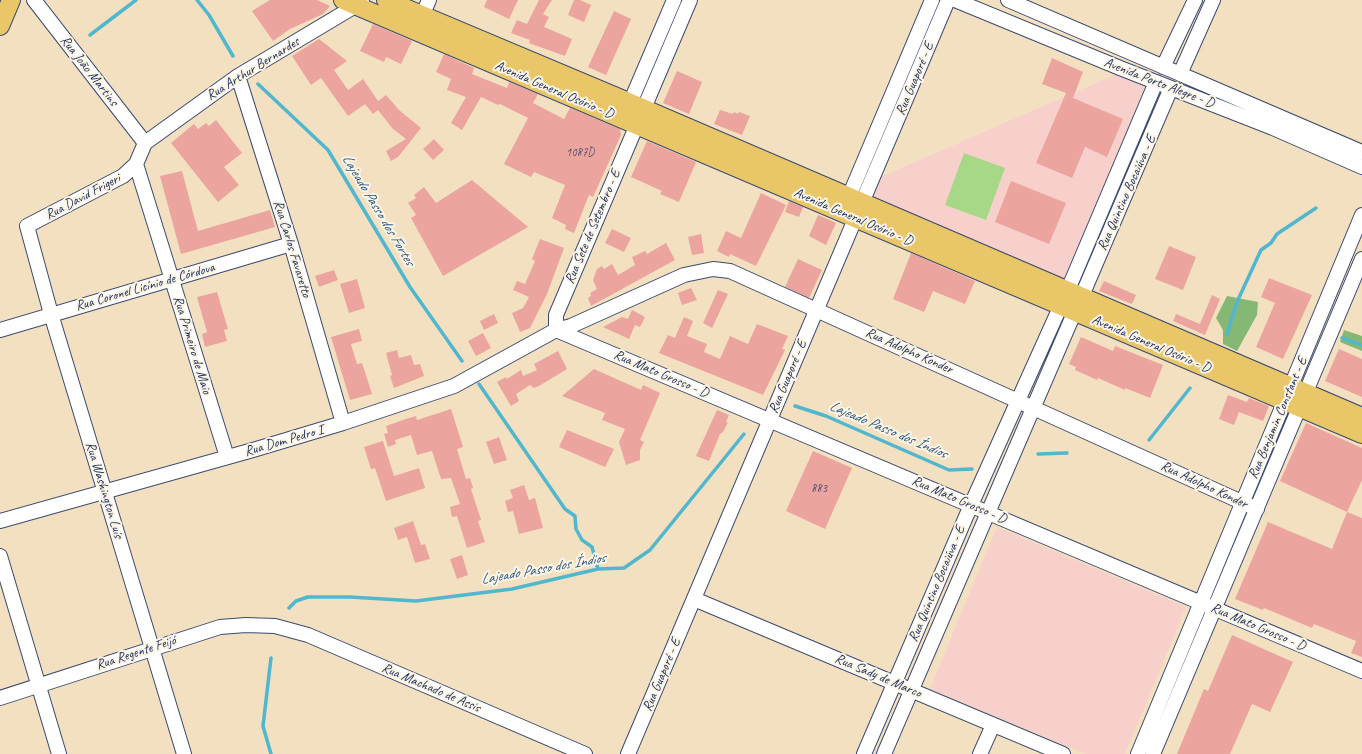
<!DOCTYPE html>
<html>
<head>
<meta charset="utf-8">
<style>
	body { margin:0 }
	canvas { display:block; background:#f2e0c1 }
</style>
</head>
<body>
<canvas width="1362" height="754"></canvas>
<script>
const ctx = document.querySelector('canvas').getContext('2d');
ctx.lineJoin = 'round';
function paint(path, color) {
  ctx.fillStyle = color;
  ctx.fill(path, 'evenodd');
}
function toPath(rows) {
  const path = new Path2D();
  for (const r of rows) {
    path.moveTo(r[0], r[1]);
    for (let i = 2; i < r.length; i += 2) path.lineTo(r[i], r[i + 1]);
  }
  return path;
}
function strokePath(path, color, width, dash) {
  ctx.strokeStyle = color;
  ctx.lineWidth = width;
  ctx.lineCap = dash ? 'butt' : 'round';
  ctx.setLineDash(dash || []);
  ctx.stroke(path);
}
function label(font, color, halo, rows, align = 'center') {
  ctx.font = font + ' Caveat,sans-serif';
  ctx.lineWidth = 4;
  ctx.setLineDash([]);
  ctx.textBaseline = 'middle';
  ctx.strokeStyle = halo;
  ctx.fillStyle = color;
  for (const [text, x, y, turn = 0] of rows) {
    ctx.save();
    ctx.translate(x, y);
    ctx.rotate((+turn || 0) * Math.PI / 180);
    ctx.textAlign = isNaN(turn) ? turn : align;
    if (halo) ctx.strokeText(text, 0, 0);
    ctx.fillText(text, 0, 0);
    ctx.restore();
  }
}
paint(toPath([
	[1119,73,1150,87,1066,286,867,202,876,179],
	[997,527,1186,607,1125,754,1086,754,930,689]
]), '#f7d0cb');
paint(toPath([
	[964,153,1005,168,986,220,945,205]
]), '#a7d887');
paint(toPath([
	[1227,296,1258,302,1257,315,1237,351,1223,344,1223,330,1216,318],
	[1344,330,1362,336,1362,351,1340,342]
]), '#85b874');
strokePath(toPath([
	[197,0,209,15,233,56],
	[90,35,136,0],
	[258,84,328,150,410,287,462,361],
	[1227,334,1237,302,1261,250,1271,243,1277,234,1316,208],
	[1342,338,1362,345],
	[479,384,565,509,575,516,576,529,582,540,592,547,598,569],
	[795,406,826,416,949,470,972,469],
	[1149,440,1190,388],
	[1038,454,1067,453],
	[289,608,296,601,308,597,350,597,416,601,512,589,598,569,624,568,650,550,744,434],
	[271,658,263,726,271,754]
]), '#50b7ce', 3.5);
paint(toPath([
	[270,0,317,0,330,6,323,14,290,29,273,41,252,11],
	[487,0,518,0,509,19,484,7],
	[539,0,552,0,543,14,549,17,544,27,572,39,565,56,529,43,530,40,511,33,517,20,527,24],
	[574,0,580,0,591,5,584,22,568,15],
	[614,11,631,19,606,75,588,67],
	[373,24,412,41,401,64,386,57,384,62,360,51],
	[319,39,347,61,334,70,348,90,363,79,378,101,386,95,399,110,421,128,398,157,391,161,386,151,406,139,393,129,378,110,373,114,365,104,348,116,321,78,311,85,292,56],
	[444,54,474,68,472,74,507,88,509,82,538,94,533,103,564,119,570,108,620,129,621,135,598,186,593,197,589,195,574,233,565,229,566,225,552,218,565,185,534,172,531,177,504,164,528,118,500,104,498,105,481,97,462,130,451,123,466,97,447,90,451,79,436,72],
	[1052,58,1083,72,1073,98,1123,119,1107,157,1085,147,1072,178,1036,163,1066,93,1042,84],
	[677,71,702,82,689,114,663,103],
	[720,110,733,114,734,112,738,114,739,112,750,116,742,135,714,124],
	[216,120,242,153,224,167,239,185,218,202,171,143,194,124,198,129,206,123,209,126],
	[434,139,444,150,433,160,423,149],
	[647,141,696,162,679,202,660,194,662,191,631,177],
	[182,171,198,231,270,210,275,227,181,254,160,176],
	[472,180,528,227,443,276,411,218,416,215,408,203,416,198,414,195,424,187,436,203],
	[1011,181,1066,203,1049,244,995,222],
	[761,193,786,205,756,266,730,254,729,257,717,251,726,231,741,238],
	[789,201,803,207,799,217,785,212],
	[818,215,836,223,826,245,809,236],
	[612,229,631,238,624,252,605,243],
	[701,234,704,253,692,255,688,237],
	[540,239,564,248,547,294,530,328,520,332,512,313,523,308,529,297,513,290,517,281,525,284,535,261,532,259],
	[666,243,675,260,591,306,588,298,591,296,590,293,597,289,593,280,597,269,602,266,604,269,612,264,618,275,635,265,632,257,645,251,647,254],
	[1169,246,1196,257,1183,290,1155,279],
	[911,253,975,281,965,304,933,291,924,312,893,299],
	[798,259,822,270,809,298,785,287],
	[334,270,338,280,319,287,315,276],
	[1269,278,1312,295,1283,359,1256,347,1275,303,1261,297],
	[357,279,365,308,349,313,340,284],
	[1104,281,1136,295,1132,304,1099,291],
	[691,288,697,300,682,305,678,293],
	[718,290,728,294,712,328,703,323],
	[217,292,228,329,224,330,227,341,205,347,202,334,207,332,197,297],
	[1212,295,1220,299,1205,335,1173,321,1176,314,1200,324],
	[632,310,645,317,640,327,635,325,629,339,603,327,622,317,628,319],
	[494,314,498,323,484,330,480,321],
	[684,317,693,321,687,336,707,344,704,352,720,359,730,336,748,344,757,324,788,336,782,349,785,350,763,395,659,353,668,335,675,338],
	[359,329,362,341,351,344,357,364,362,363,372,394,350,400,331,337],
	[483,333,491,348,476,356,468,341],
	[1081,337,1113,351,1115,346,1163,365,1150,398,1125,388,1125,390,1098,378,1097,380,1075,370,1076,367,1069,364],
	[1339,349,1362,359,1362,397,1325,381],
	[397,350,399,358,411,355,414,365,420,364,424,376,394,388,390,376,392,375,386,353],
	[558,351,567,369,539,386,534,388,530,385,516,394,519,401,511,406,497,382,506,377,507,379,521,370,523,376,537,370,534,364],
	[594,369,641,390,643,385,660,393,640,440,644,442,640,450,640,460,626,465,619,442,625,429,602,420,605,413,562,396],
	[1228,395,1247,402,1249,398,1269,406,1263,421,1239,412,1234,425,1219,419],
	[451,409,463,447,457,449,466,479,470,478,473,488,471,489,481,520,478,521,485,542,467,548,457,516,452,517,450,507,460,504,451,478,441,479,432,451,417,455,411,435,395,440,396,444,388,447,384,434,388,433,386,426,406,419,416,416,417,420],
	[717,410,729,415,726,422,728,422,723,432,720,434,709,461,696,456],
	[1306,423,1362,448,1362,480,1347,512,1280,481],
	[567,430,614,449,605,467,559,447],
	[499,437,507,460,494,464,486,442],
	[383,441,394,476,419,468,425,488,386,501,375,468,371,469,364,447],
	[813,451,852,468,825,529,786,511],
	[524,485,529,500,535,498,543,528,519,534,513,511,508,512,505,501,513,498,510,490],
	[1347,512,1362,518,1362,657,1351,653,1356,641,1314,624,1312,628,1264,608,1263,610,1235,599,1268,522,1332,549],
	[413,521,421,545,425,544,430,559,415,563,407,537,398,540,394,528],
	[462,555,468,575,457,579,450,559],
	[1232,635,1293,662,1270,712,1252,704,1230,754,1177,754,1204,689,1208,691]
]), '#eca49f');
const minor = toPath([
	[34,0,145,143],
	[955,0,1120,68,1273,128,1362,167],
	[1008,0,1362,152],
	[422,16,429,0],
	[1163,67,1195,0],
	[1180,74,1213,0],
	[238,76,291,244,343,423],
	[633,112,630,103,674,0],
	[145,143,136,164,227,457],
	[145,143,238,76,362,2],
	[136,164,123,176,27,226,51,314,184,754],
	[845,206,932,0],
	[1067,292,1156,82],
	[1081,298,1171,88],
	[0,330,291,244],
	[556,330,1362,671],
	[556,330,556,315,690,0],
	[0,521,253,450,343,423,454,386,556,330,571,326,684,275,713,269,730,271,1257,509],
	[0,556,59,754],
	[694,599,1063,754],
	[0,698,220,627,246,625,275,626,308,635,585,754],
	[628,754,948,0],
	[864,754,971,505,1061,305],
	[884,754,1075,311],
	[980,754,993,725],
	[1138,754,1362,215],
	[1153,754,1362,259]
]);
const major = toPath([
	[343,0,1362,434],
	[386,0,619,98,1362,417],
	[0,26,11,0]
]);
strokePath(minor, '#3b4a6d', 16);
strokePath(major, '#3b4a6d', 20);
strokePath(minor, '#fff', 14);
strokePath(major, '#e9c769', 18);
label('12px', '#4f4c6e', null, [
	["1087D",580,153],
	["883",819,489]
]);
label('14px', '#1b2f5e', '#fcf5e5', [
	["Rua Arthur Bernardes",253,69,-32],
	["Rua João Martins",89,71,52],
	["Rua Guaporé - E",915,79,-67],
	["Avenida Porto Alegre - D",1159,83,21],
	["Avenida General Osório - D",554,90,23],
	["Rua Quintino Bocaiúva - E",1127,193,-66],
	["Rua David Frigeri",83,197,-28],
	["Avenida General Osório - D",853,217,23],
	["Rua Sete de Setembro - E",593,227,-67],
	["Rua Carlos Favaretto",292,249,73],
	["Rua Coronel Licínio de Córdova",145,287,-16],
	["Avenida General Osório - D",1151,344,23],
	["Rua Primeiro de Maio",192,345,73],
	["Rua Adolpho Konder",909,351,24],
	["Rua Mato Grosso - D",661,374,23],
	["Rua Guaporé - E",788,377,-67],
	["Rua Benjamin Constant - E",1278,418,-67],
	["Rua Dom Pedro I",284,441,-16],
	["Rua Adolpho Konder",1204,485,25],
	["Rua Washington Luís",104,490,73],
	["Rua Mato Grosso - D",959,500,23],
	["Rua Quintino Bocaiúva - E",937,584,-67],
	["Rua Mato Grosso - D",1258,627,23],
	["Rua Regente Feijó",136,653,-18],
	["Rua Guaporé - E",662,675,-67],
	["Rua Sady de Marco",878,676,23],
	["Rua Machado de Assis",431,688,23]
]);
label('italic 15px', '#2b5880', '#fcf5e5', [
	["Lajeado Passo dos Fortes",378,210,59],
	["Lajeado Passo dos Índios",888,430,23],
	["Lajeado Passo dos Índios",543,569,-10]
]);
</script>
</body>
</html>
